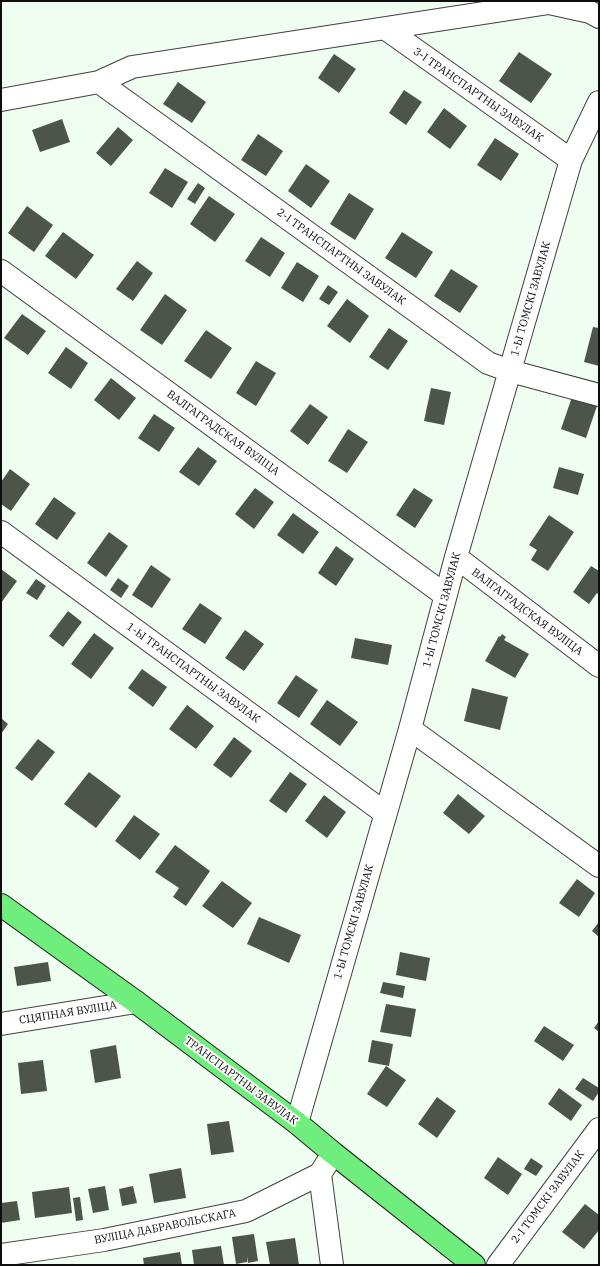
<!DOCTYPE html>
<html>
<head>
<meta charset="utf-8">
<style>
	body { margin:0 }
	#map { position:relative; width:600px; height:1266px; overflow:hidden; background:#effef1; font-family:"IBM Plex Serif",serif }
	canvas { display:block }
	.frame { position:absolute; inset:0; border:2px solid #0d0d0d; pointer-events:none }
</style>
</head>
<body>
<div id="map">
<canvas width="600" height="1266"></canvas>
<div class="frame"></div>
</div>
<script>
const ctx = document.querySelector('canvas').getContext('2d');
ctx.lineJoin = 'round';
function paint(path, color) {
  ctx.fillStyle = color;
  ctx.fill(path, 'evenodd');
}
function toPath(rows) {
  const path = new Path2D();
  for (const r of rows) {
    path.moveTo(r[0], r[1]);
    for (let i = 2; i < r.length; i += 2) path.lineTo(r[i], r[i + 1]);
  }
  return path;
}
function strokePath(path, color, width, dash) {
  ctx.strokeStyle = color;
  ctx.lineWidth = width;
  ctx.lineCap = dash ? 'butt' : 'round';
  ctx.setLineDash(dash || []);
  ctx.stroke(path);
}
function label(font, color, halo, rows, align = 'center') {
  ctx.font = font + ' "IBM Plex Serif",serif';
  ctx.lineWidth = 4;
  ctx.setLineDash([]);
  ctx.textBaseline = 'middle';
  ctx.strokeStyle = halo;
  ctx.fillStyle = color;
  for (const [text, x, y, turn = 0] of rows) {
    ctx.save();
    ctx.translate(x, y);
    ctx.rotate((+turn || 0) * Math.PI / 180);
    ctx.textAlign = isNaN(turn) ? turn : align;
    if (halo) ctx.strokeText(text, 0, 0);
    ctx.fillText(text, 0, 0);
    ctx.restore();
  }
}
paint(toPath([
	[519,52,552,74,531,103,499,81],
	[334,54,356,69,339,93,318,78],
	[178,82,206,102,192,123,163,104],
	[404,90,422,102,406,125,389,113],
	[444,108,467,126,450,149,427,132],
	[62,119,70,142,40,152,32,130],
	[118,127,133,140,111,166,96,153],
	[258,134,283,151,266,176,241,160],
	[495,138,519,154,501,181,477,165],
	[306,164,330,181,311,208,288,191],
	[165,168,188,182,172,208,149,193],
	[198,183,205,188,195,204,187,199],
	[349,193,374,209,355,240,330,224],
	[209,196,235,214,215,242,190,224],
	[27,206,53,225,34,252,8,233],
	[63,232,94,255,76,279,45,256],
	[402,232,433,252,416,278,385,258],
	[261,237,285,253,270,277,245,261],
	[137,261,153,273,133,301,116,289],
	[297,262,319,276,303,302,281,288],
	[451,269,478,286,460,313,434,296],
	[328,285,338,292,329,305,319,299],
	[165,294,187,310,162,345,140,330],
	[347,299,369,316,350,343,327,326],
	[22,314,46,331,28,355,4,338],
	[593,327,599,328,599,366,584,362],
	[389,328,408,341,388,370,369,357],
	[206,330,232,348,211,379,184,361],
	[66,347,88,363,71,389,48,373],
	[256,361,276,373,256,406,236,393],
	[111,378,136,398,119,420,94,400],
	[431,388,451,392,444,425,424,421],
	[572,397,597,406,586,438,561,429],
	[310,404,328,417,308,445,290,431],
	[154,414,175,428,159,452,138,438],
	[348,429,368,442,347,473,328,461],
	[198,447,217,461,199,486,179,472],
	[559,467,584,474,578,495,553,488],
	[10,469,30,484,11,511,1,504,1,482],
	[255,488,274,502,254,529,235,514],
	[414,488,433,500,415,528,396,515],
	[54,497,76,513,57,540,35,524],
	[293,513,319,532,303,554,277,535],
	[549,515,574,532,548,571,531,560,537,550,529,545],
	[109,532,128,546,106,577,87,563],
	[336,546,354,559,336,586,318,573],
	[151,565,171,579,152,608,132,595],
	[591,566,599,571,599,595,597,593,589,604,573,592],
	[1,569,17,581,1,603],
	[118,578,129,586,121,598,110,590],
	[36,579,46,586,37,600,26,593],
	[200,603,222,618,205,644,182,629],
	[68,611,82,622,63,647,49,636],
	[245,630,264,644,244,671,225,658],
	[94,633,114,648,91,679,71,664],
	[502,634,506,637,504,640,529,654,515,678,485,661,499,636,500,637],
	[355,638,392,645,388,665,351,658],
	[142,669,167,687,153,707,128,688],
	[296,675,318,690,299,718,277,703],
	[472,688,508,697,500,730,464,721],
	[327,700,358,722,340,746,310,724],
	[187,705,214,726,196,749,169,729],
	[1,718,8,724,1,734],
	[234,737,252,751,231,778,213,765],
	[38,739,55,752,32,781,15,768],
	[89,772,121,796,96,828,64,804],
	[290,772,307,784,286,813,269,801],
	[458,794,485,816,469,834,443,813],
	[324,795,346,812,327,838,305,821],
	[134,815,160,834,140,860,115,841],
	[175,845,210,871,186,906,173,897,179,888,155,872],
	[577,879,595,893,579,917,559,903],
	[222,881,252,903,233,928,202,906],
	[259,917,301,935,289,963,247,944],
	[599,922,599,937,592,931],
	[400,952,430,958,426,981,396,975],
	[48,962,51,981,17,986,14,967],
	[383,982,405,986,403,998,380,993],
	[386,1004,416,1009,411,1037,380,1032],
	[599,1021,599,1032,594,1028],
	[544,1026,574,1045,563,1061,534,1041],
	[372,1040,393,1044,389,1066,368,1062],
	[116,1045,121,1078,95,1083,90,1050],
	[43,1060,47,1091,21,1094,18,1063],
	[386,1066,406,1080,387,1107,367,1094],
	[583,1078,599,1088,599,1092,593,1101,575,1089],
	[559,1088,582,1105,571,1121,548,1104],
	[437,1097,456,1111,437,1138,418,1124],
	[229,1121,234,1152,211,1155,207,1124],
	[498,1157,522,1174,508,1195,484,1178],
	[531,1158,543,1166,536,1176,524,1169],
	[181,1168,186,1198,154,1203,149,1174],
	[105,1186,109,1210,93,1213,88,1189],
	[133,1186,137,1203,122,1206,119,1189],
	[69,1187,72,1213,35,1218,32,1192],
	[80,1197,83,1220,76,1221,73,1198],
	[17,1201,20,1220,1,1223,1,1203],
	[585,1204,599,1215,599,1230,584,1249,562,1232],
	[254,1234,258,1261,248,1263,247,1257,247,1262,236,1264,232,1237],
	[295,1238,299,1265,270,1265,266,1242],
	[221,1246,224,1265,194,1265,192,1250],
	[180,1252,182,1265,144,1265,143,1258]
]), '#4d554b');
const minor = toPath([
	[386,29,571,160],
	[99,82,488,363,510,371,599,395],
	[1,100,99,82,132,67,549,3,590,12,599,17],
	[1,271,445,595],
	[1,532,385,813],
	[456,557,599,666],
	[410,729,599,866],
	[1,1024,136,1002],
	[297,1123,410,729,456,557,571,160,599,102],
	[327,1163,320,1174,332,1265],
	[1,1255,104,1240,246,1211,320,1174],
	[498,1265,599,1129]
]);
const major = toPath([
	[1,905,136,1002,297,1123,333,1153,474,1265]
]);
strokePath(minor, '#404040', 24);
strokePath(major, '#1e1e1e', 24);
strokePath(minor, '#fff', 22);
strokePath(major, '#6fee7d', 22);
label('11px', '#0d0d0d', '#fff', [
	["3-І ТРАНСПАРТНЫ ЗАВУЛАК",478,95,35],
	["2-І ТРАНСПАРТНЫ ЗАВУЛАК",341,257,36],
	["1-Ы ТОМСКІ ЗАВУЛАК",531,299,-74],
	["ВАЛГАГРАДСКАЯ ВУЛІЦА",223,433,36],
	["1-Ы ТОМСКІ ЗАВУЛАК",442,610,-75],
	["ВАЛГАГРАДСКАЯ ВУЛІЦА",527,612,37],
	["1-Ы ТРАНСПАРТНЫ ЗАВУЛАК",193,673,36],
	["1-Ы ТОМСКІ ЗАВУЛАК",354,922,-74],
	["СЦЯПНАЯ ВУЛІЦА",68,1013,-9],
	["ТРАНСПАРТНЫ ЗАВУЛАК",241,1081,37],
	["2-І ТОМСКІ ЗАВУЛАК",548,1197,-53],
	["ВУЛІЦА ДАБРАВОЛЬСКАГА",165,1227,-11]
]);
</script>
</body>
</html>
